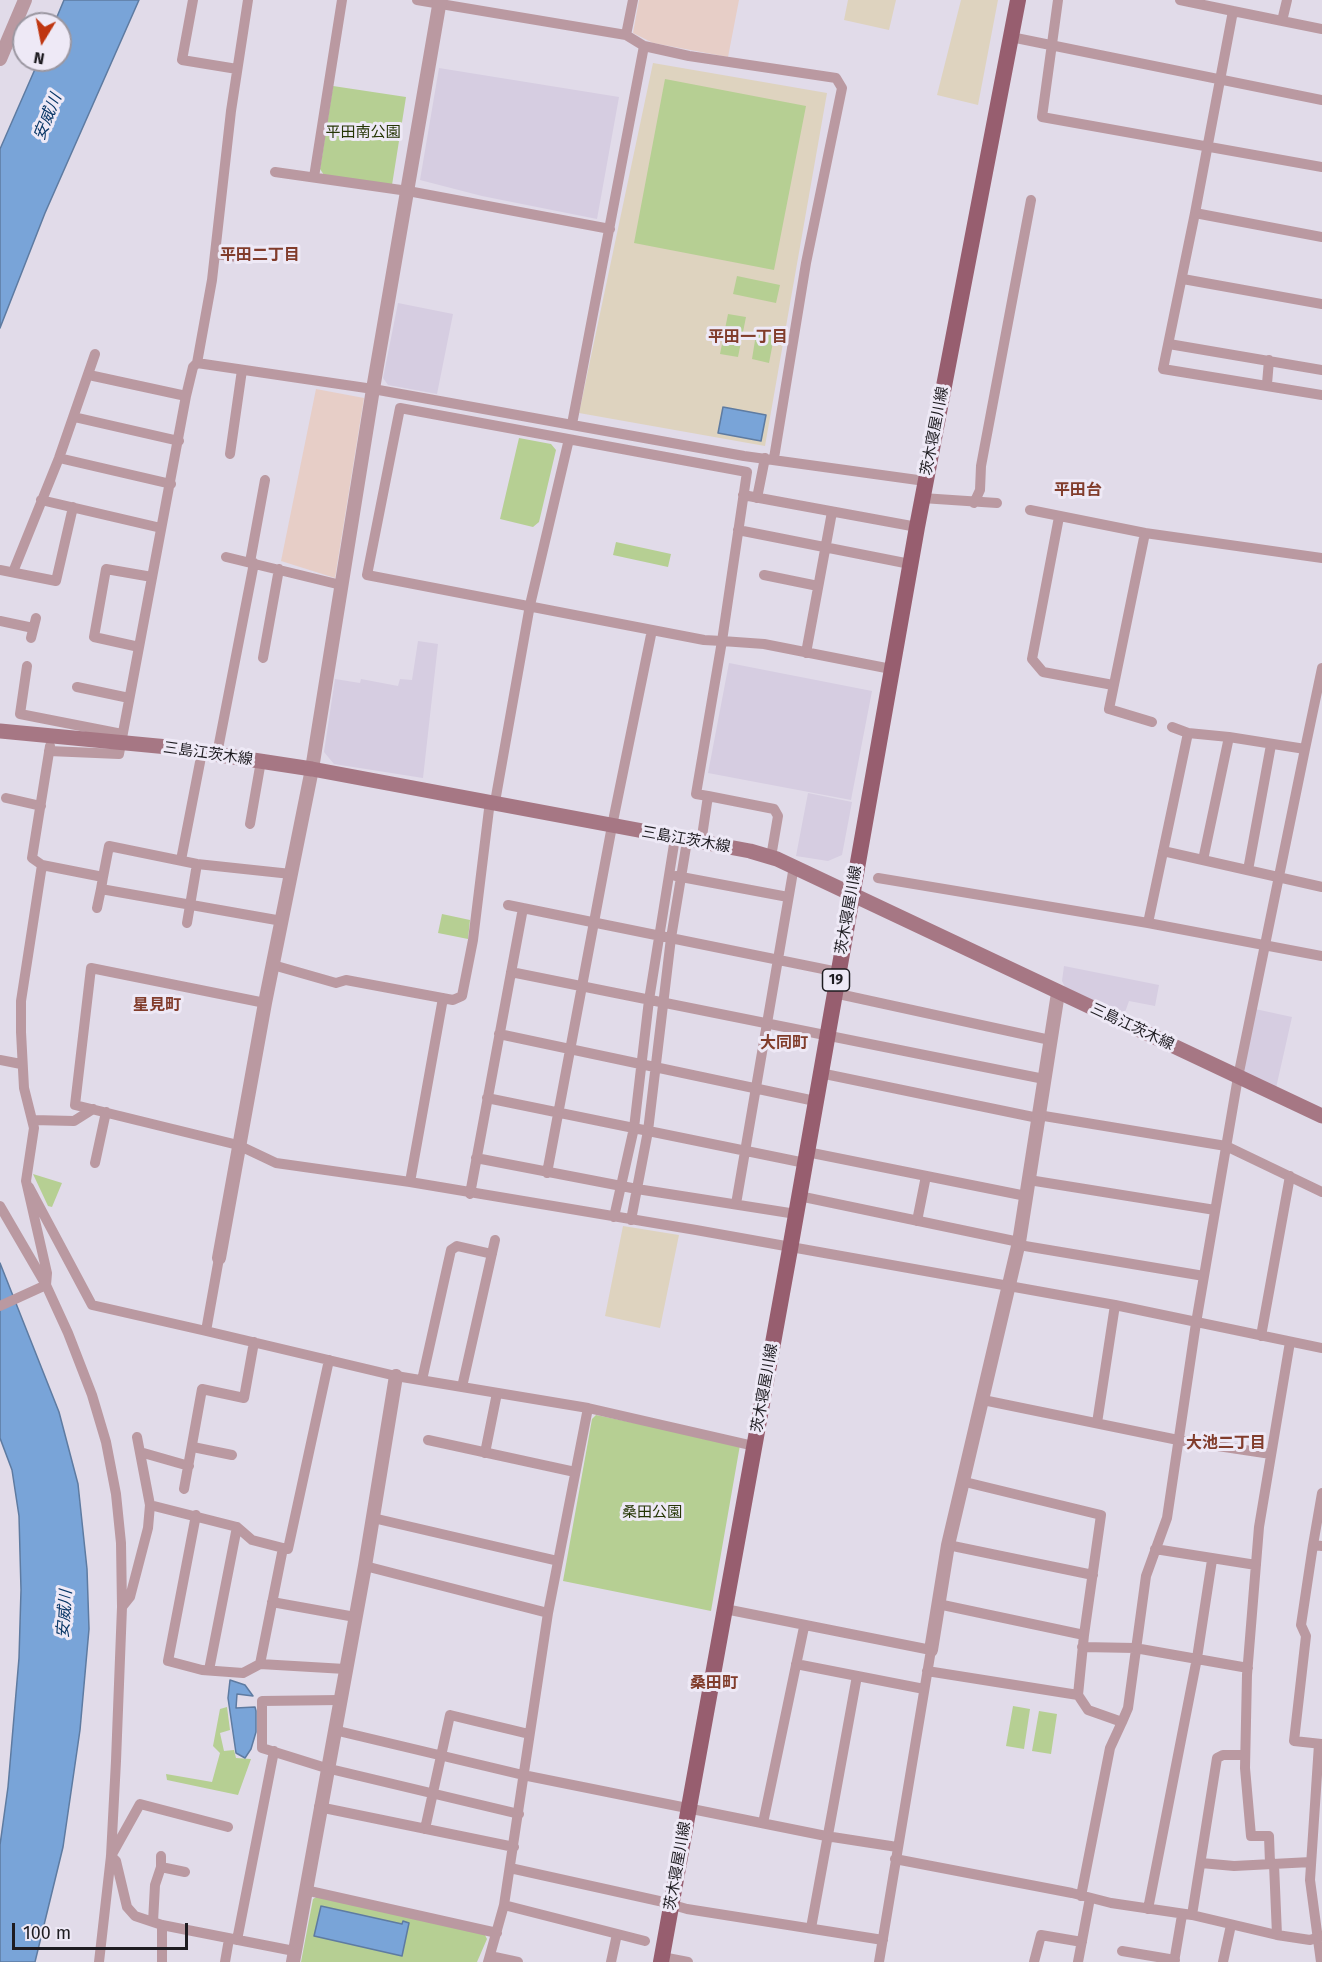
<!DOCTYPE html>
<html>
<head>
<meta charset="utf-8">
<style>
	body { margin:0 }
	#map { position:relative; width:1322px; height:1962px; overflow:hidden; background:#e1dbe9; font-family:"Fira Sans",sans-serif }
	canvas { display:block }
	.north { position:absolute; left:12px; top:12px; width:60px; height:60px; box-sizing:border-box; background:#eee9f6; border:2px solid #9b97a1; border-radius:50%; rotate:190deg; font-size:16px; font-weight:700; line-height:24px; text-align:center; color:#1e1c21 }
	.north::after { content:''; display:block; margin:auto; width:21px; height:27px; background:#bf3611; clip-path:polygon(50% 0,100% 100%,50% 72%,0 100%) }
	.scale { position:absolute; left:12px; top:1923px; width:176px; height:27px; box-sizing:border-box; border:3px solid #1e1c21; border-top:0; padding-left:8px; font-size:18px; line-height:21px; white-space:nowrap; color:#1e1c21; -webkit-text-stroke:4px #eee9f6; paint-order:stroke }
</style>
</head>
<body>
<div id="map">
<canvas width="1322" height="1962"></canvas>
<div class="north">N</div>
<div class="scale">100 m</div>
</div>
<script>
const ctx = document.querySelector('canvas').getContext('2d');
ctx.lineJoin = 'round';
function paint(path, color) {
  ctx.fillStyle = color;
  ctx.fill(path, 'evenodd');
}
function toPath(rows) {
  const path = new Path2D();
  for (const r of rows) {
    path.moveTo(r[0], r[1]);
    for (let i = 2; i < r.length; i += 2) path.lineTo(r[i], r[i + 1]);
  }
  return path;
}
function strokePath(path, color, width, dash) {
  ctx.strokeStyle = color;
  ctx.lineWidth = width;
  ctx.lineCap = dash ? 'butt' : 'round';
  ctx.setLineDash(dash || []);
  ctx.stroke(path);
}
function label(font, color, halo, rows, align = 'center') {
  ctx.font = font + ' "Fira Sans","Noto Sans JP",sans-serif';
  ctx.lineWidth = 6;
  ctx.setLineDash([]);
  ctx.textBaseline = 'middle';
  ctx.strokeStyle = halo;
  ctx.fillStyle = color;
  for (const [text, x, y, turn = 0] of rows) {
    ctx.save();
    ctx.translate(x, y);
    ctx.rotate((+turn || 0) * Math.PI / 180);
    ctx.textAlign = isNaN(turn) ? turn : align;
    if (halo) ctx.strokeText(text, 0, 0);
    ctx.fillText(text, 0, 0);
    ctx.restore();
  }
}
paint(toPath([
	[439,68,619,97,597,219,482,196,420,180],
	[398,303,453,314,437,394,388,385,383,378],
	[418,641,438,644,423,778,334,764,324,752,335,679,360,683,361,679,398,686,400,679,412,680],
	[729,663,872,691,851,800,708,773],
	[808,793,852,802,842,855,828,861,796,856],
	[1064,966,1159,985,1155,1006,1129,1001,1124,1015,1065,987,1062,981],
	[1255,1009,1292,1017,1276,1088,1242,1072]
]), '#d6cde1');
paint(toPath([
	[639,0,739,0,728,57,653,43,633,33],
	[316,389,364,398,335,578,281,561]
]), '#e7cec7');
paint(toPath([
	[848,0,896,0,889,30,844,20],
	[961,0,998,0,978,105,937,95],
	[653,63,827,93,765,446,579,413],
	[623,1226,679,1235,660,1328,605,1316]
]), '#ded3bf');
paint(toPath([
	[665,79,806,106,774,270,634,243],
	[333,86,406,97,392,185,324,175,320,169],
	[737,276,780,285,776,303,733,294],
	[728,314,746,317,738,357,720,354],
	[757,328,775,332,769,363,752,359],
	[519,438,551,444,556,450,539,522,533,527,500,519],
	[616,542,671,554,668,567,613,555],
	[442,914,470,920,468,939,438,933],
	[33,1174,62,1183,52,1207,48,1206],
	[596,1415,740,1445,711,1611,563,1581,592,1419],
	[1013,1706,1030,1709,1024,1749,1006,1746],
	[227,1707,230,1730,220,1733,224,1751,234,1750,236,1758,251,1759,238,1795,167,1780,166,1774,212,1782,220,1753,213,1746,220,1709],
	[1039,1711,1057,1714,1051,1754,1032,1751],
	[318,1896,484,1933,487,1939,477,1962,301,1962,313,1899]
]), '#b6cf93');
const water = toPath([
	[64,0,139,0,45,213,0,328,0,149,39,60,60,60,60,24,54,24,64,0],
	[723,407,766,415,761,441,718,433,723,407],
	[0,1263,59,1412,78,1484,87,1569,89,1629,80,1730,63,1847,35,1962,0,1962,0,1845,8,1787,19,1658,21,1590,19,1516,12,1470,0,1438,0,1263],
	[230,1680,245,1685,253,1696,237,1694,236,1708,255,1707,256,1711,256,1732,251,1749,245,1758,236,1753,228,1698,230,1680],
	[321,1906,402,1924,403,1921,409,1923,402,1956,314,1936,321,1906]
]);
paint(water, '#79a4d8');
strokePath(water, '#5e7ba1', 1.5);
strokePath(toPath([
	[193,0,182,60,237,69],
	[417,0,626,35,644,46],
	[1058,0,1042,117,1322,167],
	[1180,0,1233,11],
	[1282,21,1287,0],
	[626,35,633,0],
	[1011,37,1322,100],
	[275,172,408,191,610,229],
	[314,177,342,0],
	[1195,213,1233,11,1322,29],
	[1322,237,1195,213,1163,369,1322,395],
	[216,254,237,257],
	[1183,279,1322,304],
	[1169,344,1322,370],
	[197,363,373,389,744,456,925,481],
	[89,375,186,396],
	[1267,384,1269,360],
	[74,417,179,441],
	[572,424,644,46,689,56,836,78,842,88,806,263,774,458],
	[230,454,242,370],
	[59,458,171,484],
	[743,495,917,527],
	[757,498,765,458],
	[922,498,997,503],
	[41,500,161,528],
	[974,503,980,490,981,466,1031,200],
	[1030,510,1145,533,1322,558],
	[1059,517,1032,659,1043,672,1113,685],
	[738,530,910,564],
	[1145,533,1109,709,1152,722],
	[226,557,341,585],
	[250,562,265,480],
	[0,570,56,581,73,507],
	[13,572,59,458,95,354],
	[764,575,818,586],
	[0,621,33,628],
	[31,638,36,618],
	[139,647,94,637,106,569,152,577],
	[806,653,832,512],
	[263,658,279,569],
	[27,666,20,714,122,734],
	[77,687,129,698],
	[1172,727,1188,733,1229,737,1203,860],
	[1229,737,1305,749,1322,668],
	[49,751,119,754,186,396,193,367,197,363,212,280,231,111,248,0],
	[217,754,254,563],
	[708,796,696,794,722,641,747,472,400,408,367,575,704,640,722,641,764,644,891,669],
	[6,798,41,806],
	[495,802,530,605,569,439],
	[250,824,261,761],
	[701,843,708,796,774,809,778,816,771,857],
	[1163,851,1322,887],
	[181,860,202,752],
	[42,865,103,877,101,889,282,921],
	[1248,870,1271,745],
	[676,876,788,897],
	[103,877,109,846,197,864,291,874],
	[878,878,1148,923,1322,956],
	[508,905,838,972],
	[97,908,101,889],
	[187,923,197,864],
	[1148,923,1188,733],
	[273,965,336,983,346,980,453,1000,462,996,473,940,490,801],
	[511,972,1044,1079],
	[834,993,1050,1040],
	[265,1003,91,968,75,1105,238,1145,276,1163,410,1182,696,1230,1115,1305,1322,1348],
	[499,1034,815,1101],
	[0,1060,21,1064],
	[820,1073,1038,1118],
	[487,1098,805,1163],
	[1038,1115,1226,1146,1322,1192],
	[33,1120,74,1121,93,1109],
	[807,1152,1026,1196],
	[476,1158,637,1189,796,1214],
	[95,1163,106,1112],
	[547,1173,612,826,652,630],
	[1029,1180,1215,1210],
	[410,1182,443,998],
	[29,1187,92,1305,206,1331],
	[470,1194,523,908],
	[799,1196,1019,1242],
	[736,1204,794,866],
	[0,1206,46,1285,68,1333,92,1395,106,1442,116,1494,121,1543,122,1607,116,1761,111,1856,99,1962],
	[614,1217,634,1128,649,1000,675,838],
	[631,1220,648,1131,671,938,687,841],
	[917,1221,926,1176],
	[1019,1245,1204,1276],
	[219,1258,206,1331,396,1376,588,1408,754,1446],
	[46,1285,47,1273,26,1181,34,1128,24,1088,21,1032,21,1001,42,865,32,858,50,746],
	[0,1306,46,1285],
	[1261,1336,1290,1176],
	[329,1360,288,1549,283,1548,260,1664,345,1669],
	[422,1380,451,1250,457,1246,492,1254],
	[462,1387,495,1240],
	[983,1400,1178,1440,1271,1454],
	[1097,1423,1115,1305],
	[137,1437,150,1505],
	[428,1440,575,1472],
	[193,1447,232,1455],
	[140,1452,189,1466],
	[485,1453,497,1393],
	[965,1482,1101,1515,1084,1635,1078,1695],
	[184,1489,202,1389,244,1398,254,1342],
	[1322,1493,1313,1545,1322,1546],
	[196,1515,168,1661,202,1670,243,1673,260,1664],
	[373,1518,558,1561],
	[948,1545,1093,1575],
	[1313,1545,1301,1625,1306,1636,1294,1741,1322,1744],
	[1155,1549,1256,1565],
	[365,1566,548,1613],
	[272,1602,355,1617],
	[938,1604,1084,1635],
	[122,1607,130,1597,148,1528,150,1505,237,1527,252,1540,283,1548],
	[725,1609,931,1650,879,1962],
	[1082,1647,1135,1648,1248,1668],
	[796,1664,924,1689],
	[209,1670,237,1527],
	[927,1671,1078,1695,1088,1710,1122,1722,1128,1708,1146,1576,1167,1518,1196,1323,1238,1077,1305,749],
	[339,1700,262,1701,262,1748,326,1768,519,1814],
	[334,1730,523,1775,826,1836,897,1847],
	[1319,1744,1310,1880,1321,1962],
	[319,1807,514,1847],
	[763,1823,804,1627],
	[228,1827,140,1804,111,1856,116,1861,127,1907,135,1916,162,1925,294,1951],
	[425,1829,450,1715,529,1734],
	[895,1859,1072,1893,1111,1903,1192,1915,1277,1935,1310,1940,1322,1936],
	[1201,1863,1234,1866,1311,1862],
	[1270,1863,1269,1836,1251,1836,1245,1768,1247,1675,1259,1527,1290,1342],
	[1274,1864,1277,1935],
	[161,1867,185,1872],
	[510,1868,659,1901,687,1909,883,1940],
	[305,1890,497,1933],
	[1081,1896,1110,1748,1122,1722],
	[504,1905,645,1941],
	[1148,1909,1197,1658,1212,1560],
	[1192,1915,1217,1758,1223,1755,1245,1755],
	[153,1922,155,1885,161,1867,161,1856],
	[162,1925,162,1962],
	[811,1928,857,1676],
	[237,1940,274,1751],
	[1122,1951,1175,1960],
	[490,1956,518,1962],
	[662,1957,688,1962],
	[225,1962,229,1939],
	[488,1962,504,1905,548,1613,588,1408],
	[611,1962,617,1934],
	[1034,1962,1041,1935,1082,1942],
	[1078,1962,1090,1898],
	[1174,1962,1182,1915],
	[1223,1962,1231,1925]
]), '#ba99a1', 10);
strokePath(toPath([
	[0,59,25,0],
	[219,1258,265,1003,312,769,373,389,440,0],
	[931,1650,948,1545,1019,1242,1058,993],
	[293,1962,365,1566,396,1376]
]), '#ba99a1', 14);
strokePath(toPath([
	[0,731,168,747,312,769,750,851,777,859,1322,1116]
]), '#a67784', 15);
strokePath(toPath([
	[661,1962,790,1249,917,527,1018,0]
]), '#975e6f', 16);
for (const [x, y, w] of [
	[836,980,27]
]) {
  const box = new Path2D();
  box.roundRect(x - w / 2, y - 11, w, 22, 4.5);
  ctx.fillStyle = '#eee9f6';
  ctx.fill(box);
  strokePath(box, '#1e1c21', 1.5);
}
label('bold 14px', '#1e1c21', null, [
	["19",836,980]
]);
label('15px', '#253505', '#eee9f6', [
	["平田南公園",363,133],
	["桑田公園",652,1513]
]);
label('15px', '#1e1c21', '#eee9f6', [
	["茨木寝屋川線",935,431,-79],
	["三島江茨木線",208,754,8],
	["三島江茨木線",686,840,10],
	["茨木寝屋川線",849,910,-80],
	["三島江茨木線",1132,1027,25],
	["茨木寝屋川線",765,1388,-80],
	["茨木寝屋川線",678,1866,-80]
]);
label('italic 16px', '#093767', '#eee9f6', [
	["安威川",48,117,-68],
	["安威川",65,1614,-86]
]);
label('bold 16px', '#813c2b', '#eee9f6', [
	["平田二丁目",260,256],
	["平田一丁目",748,338],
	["平田台",1078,491],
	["星見町",157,1006],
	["大同町",784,1044],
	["大池二丁目",1226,1444],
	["桑田町",714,1684]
]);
</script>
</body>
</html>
